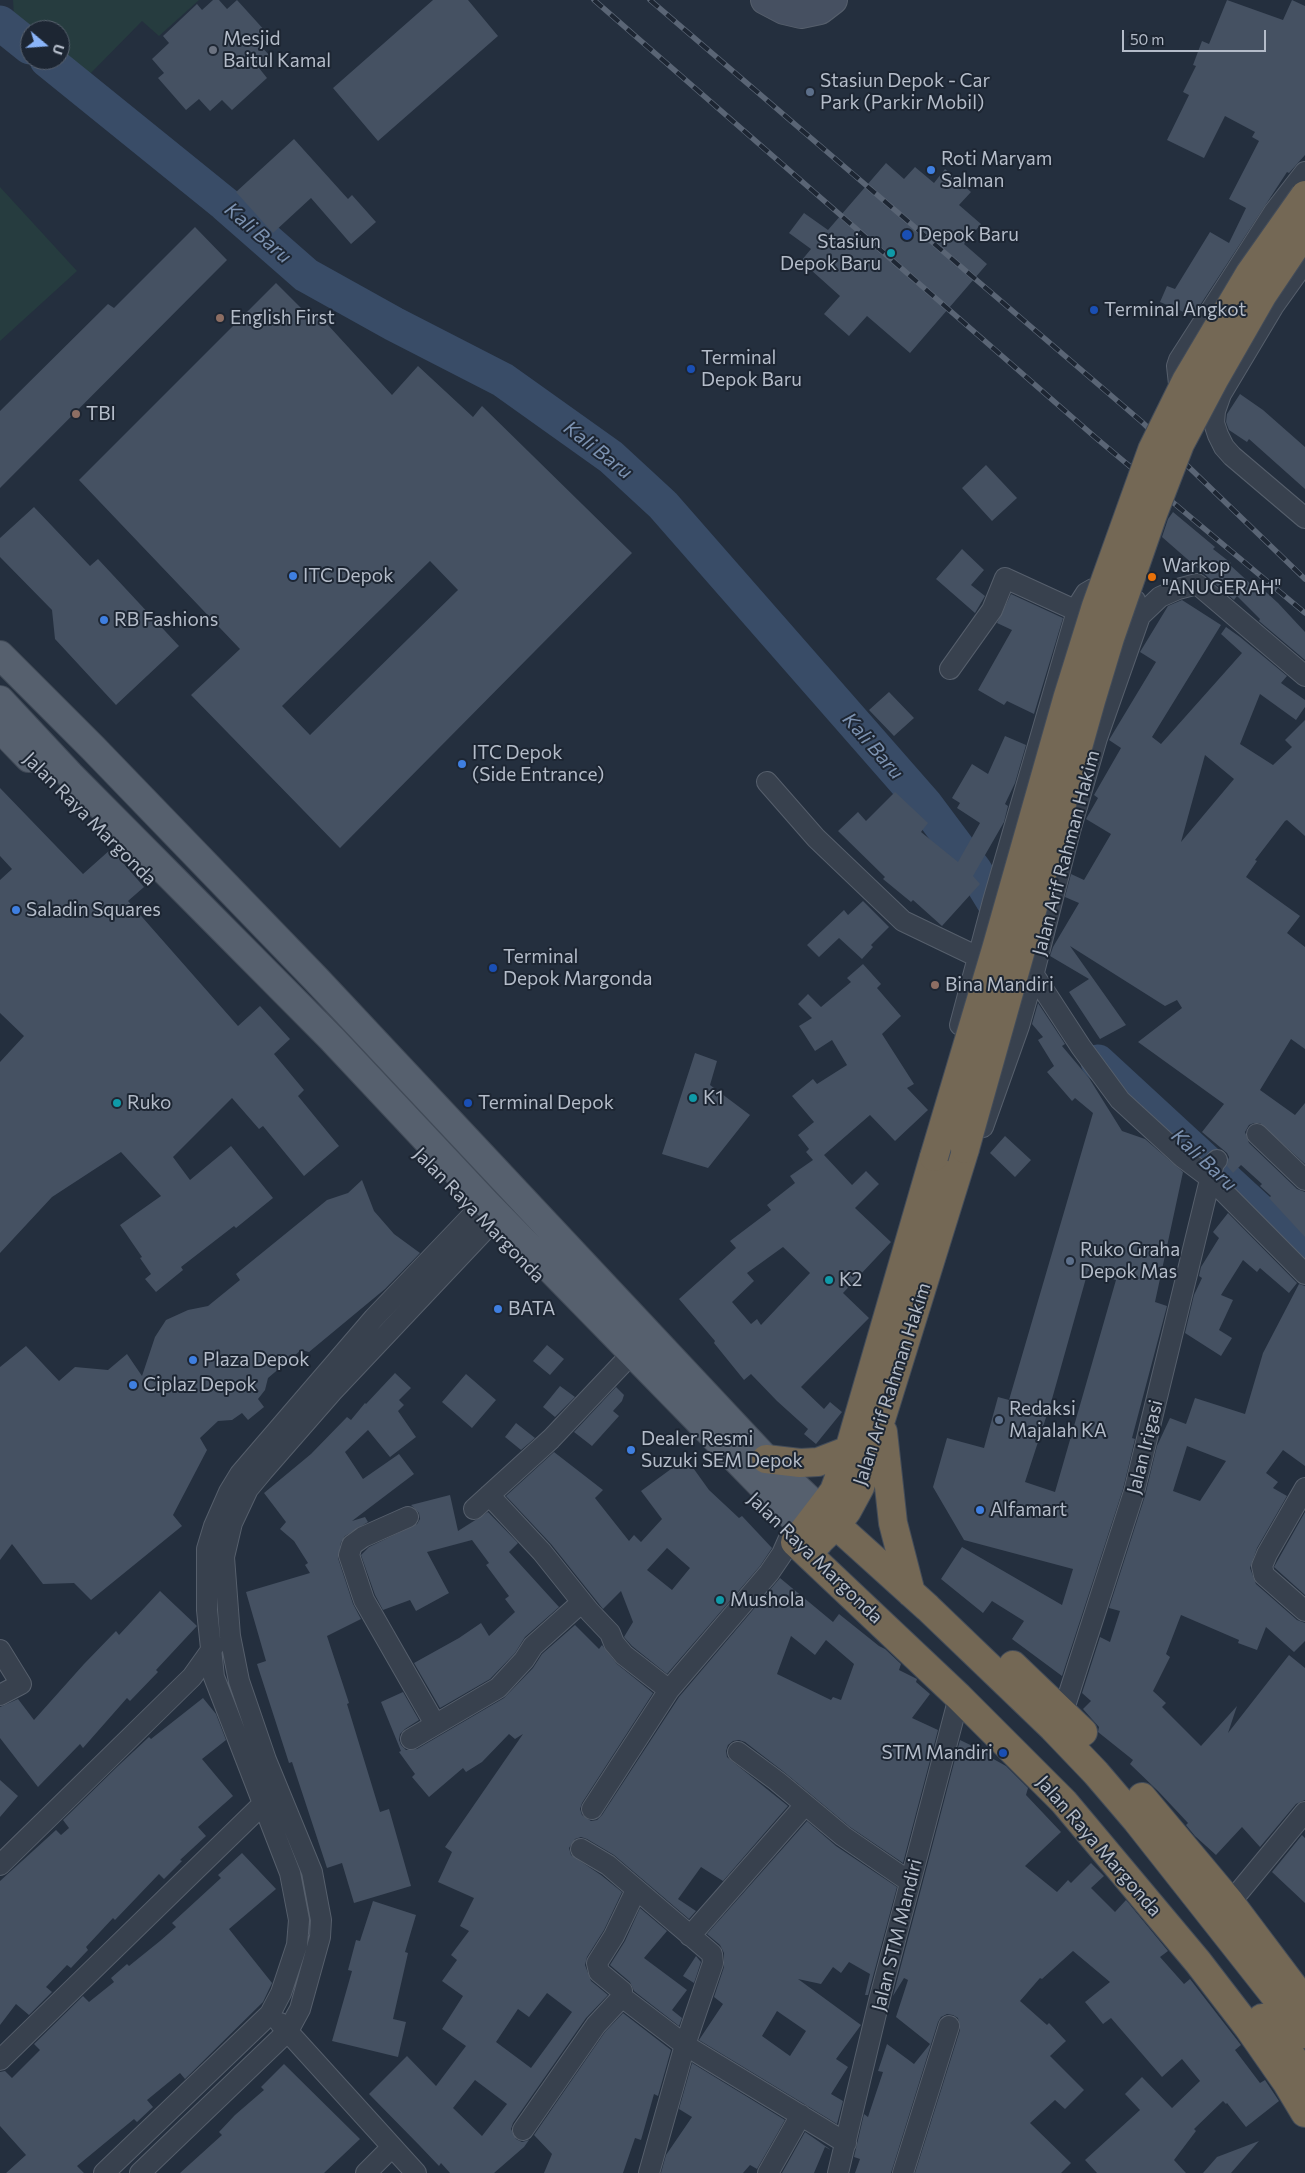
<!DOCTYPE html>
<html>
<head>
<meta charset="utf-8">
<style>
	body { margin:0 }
	#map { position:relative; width:1305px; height:2173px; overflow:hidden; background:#242f3e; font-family:Commissioner,sans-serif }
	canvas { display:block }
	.north { position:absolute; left:20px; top:20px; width:50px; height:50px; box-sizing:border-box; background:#1d2633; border:1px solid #59626f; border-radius:50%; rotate:108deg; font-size:14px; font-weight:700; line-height:20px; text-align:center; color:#b4bcc9 }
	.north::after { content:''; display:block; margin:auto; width:18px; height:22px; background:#8ab4f8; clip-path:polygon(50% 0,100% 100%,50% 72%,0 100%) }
	.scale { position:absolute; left:1122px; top:30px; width:144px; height:22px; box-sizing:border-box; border:2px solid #b4bcc9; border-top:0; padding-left:6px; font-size:15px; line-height:18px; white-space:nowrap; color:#b4bcc9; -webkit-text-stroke:4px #1d2633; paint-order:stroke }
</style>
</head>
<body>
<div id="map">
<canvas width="1305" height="2173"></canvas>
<div class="north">U</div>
<div class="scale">50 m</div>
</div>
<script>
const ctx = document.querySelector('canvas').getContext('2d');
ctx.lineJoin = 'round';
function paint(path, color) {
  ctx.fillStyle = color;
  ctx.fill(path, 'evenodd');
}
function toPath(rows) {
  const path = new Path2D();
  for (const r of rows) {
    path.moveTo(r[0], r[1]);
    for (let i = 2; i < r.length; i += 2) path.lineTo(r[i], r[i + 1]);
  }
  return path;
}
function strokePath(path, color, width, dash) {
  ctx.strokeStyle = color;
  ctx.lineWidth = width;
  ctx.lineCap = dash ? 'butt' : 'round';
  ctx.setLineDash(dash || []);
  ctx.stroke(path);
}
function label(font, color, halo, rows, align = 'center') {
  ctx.font = font + ' Commissioner,sans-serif';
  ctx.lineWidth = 4;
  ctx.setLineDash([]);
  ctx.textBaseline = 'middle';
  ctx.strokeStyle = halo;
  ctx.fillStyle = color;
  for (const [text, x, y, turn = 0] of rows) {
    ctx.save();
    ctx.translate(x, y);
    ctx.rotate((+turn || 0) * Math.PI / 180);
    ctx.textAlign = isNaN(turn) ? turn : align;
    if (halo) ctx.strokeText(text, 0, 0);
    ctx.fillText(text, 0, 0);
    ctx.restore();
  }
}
paint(toPath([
	[13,0,199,0,159,36,142,21,85,79,60,60,60,30,30,30,30,37,20,30,14,17],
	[0,187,77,271,0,341]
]), '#263c3f');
strokePath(toPath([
	[0,23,30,47],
	[47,60,225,204,306,275,394,324,503,380,611,457,663,505,925,804,975,871,1011,930],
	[1098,1062,1265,1216,1305,1262]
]), '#394c67', 35);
paint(toPath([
	[213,0,219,0,227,9,237,0,266,32,256,41,271,57,259,68,267,78,232,110,222,100,210,111,199,99,186,110,158,78,164,73,152,59,169,43,163,36,197,4,202,10],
	[433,0,468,0,498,36,378,141,333,88],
	[1227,0,1283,20,1292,0,1305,6,1305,155,1289,173,1287,172,1193,316,1160,302,1167,286,1175,289,1210,232,1229,243,1246,208,1229,199,1259,141,1252,137,1255,132,1225,116,1204,158,1167,140,1189,95,1183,92,1196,66,1193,65,1202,41,1209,44],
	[294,139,348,199,352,195,376,222,351,244,311,198,273,233,236,192],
	[886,163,904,179,915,167,934,183,945,169,971,192,959,205,981,224,964,244,987,264,910,353,867,316,849,336,824,314,840,296,801,261,811,249,789,233,804,213,828,230],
	[195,227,227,260,0,488,0,411,108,304,114,308],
	[276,283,307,314,317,313,392,395,418,366,473,417,482,406,632,553,340,848,191,695,240,649,79,480],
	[430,561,458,590,310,735,282,706],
	[1240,394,1263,410,1305,447,1305,489,1249,439,1247,442,1229,430,1226,422,1227,414],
	[986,465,1017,498,992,521,962,488],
	[34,507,90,566,98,559,179,646,116,705,55,639,52,610,0,557,0,538],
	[1173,512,1215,547,1213,549,1231,563,1230,565,1252,585,1255,582,1278,603,1305,632,1305,660,1259,621,1260,619,1237,596,1234,600,1162,537,1168,519],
	[962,549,984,570,971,585,985,596,975,613,936,579],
	[1011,594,1063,618,1034,714,1007,701,1004,705,978,690,1012,630,997,623],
	[1182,600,1221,625,1152,737,1161,744,1242,653,1221,634,1226,627,1240,637,1287,676,1281,683,1305,700,1305,707,1296,720,1260,694,1240,744,1273,765,1292,747,1285,740,1305,720,1305,836,1287,820,1285,821,1255,860,1257,861,1246,877,1300,916,1287,933,1305,947,1305,1049,1291,1039,1260,1090,1295,1115,1305,1103,1305,1164,1260,1123,1254,1123,1249,1125,1245,1132,1249,1143,1297,1189,1305,1192,1305,1237,1269,1198,1271,1196,1260,1186,1262,1184,1241,1165,1233,1173,1227,1166,1229,1157,1227,1153,1202,1132,1224,1104,1138,1042,1182,1008,1177,1000,1165,1006,1070,946,1126,1025,1100,1039,1069,992,1089,979,1050,956,1053,947,1079,903,1065,897,1071,874,1084,880,1111,834,1086,819,1098,798,1094,795,1121,748,1109,740,1156,662,1140,652,1168,606],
	[1205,755,1234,779,1181,842],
	[889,692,914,718,894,736,869,710],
	[1005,736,1026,745,1015,783,1005,804,1008,806,1004,822,973,876,980,884,942,926,913,900,911,902,883,879,885,877,838,831,858,812,866,821,895,792,928,823,921,832,958,862,980,823,957,808,960,803,952,798,972,764,988,774],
	[0,788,83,874,111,849,144,887,128,901,238,1026,260,1006,290,1039,274,1054,304,1090,298,1096,339,1146,304,1176,263,1126,259,1129,232,1098,173,1157,190,1180,231,1146,273,1198,236,1228,234,1226,181,1267,183,1270,156,1292,145,1279,151,1274,140,1258,142,1257,120,1225,161,1196,121,1152,52,1197,0,1253,0,1062,24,1036,0,1013,0,880,12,869,0,856],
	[863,901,889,927,871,945,873,947,862,959,839,938,819,957,807,945,844,910,848,915],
	[863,964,881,984,877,988,901,1016,882,1034,914,1084,907,1088,928,1110,895,1141,870,1115,824,1155,852,1185,866,1171,879,1184,855,1208,891,1242,843,1293,869,1318,801,1387,824,1409,830,1402,842,1412,816,1444,804,1434,808,1429,777,1401,751,1374,744,1380,714,1343,715,1341,679,1299,736,1248,730,1241,771,1210,767,1205,795,1183,790,1176,813,1160,806,1152,809,1149,798,1135,814,1122,792,1096,813,1079,817,1084,847,1065,832,1040,815,1051,799,1026,812,1018,798,1004,808,994,821,1007,851,982,847,978],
	[783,1247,810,1273,761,1325,757,1319,751,1324,732,1302,754,1281,747,1273],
	[1038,1003,1065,1044,1062,1046,1089,1078,1122,1131,1145,1139,1183,1172,1155,1302,1167,1306,1132,1438,1135,1439,1123,1489,1062,1676,1012,1639,1024,1621,992,1601,983,1613,941,1579,962,1547,1062,1605,1073,1569,964,1540,933,1487,947,1438,984,1448,998,1397,1009,1400,1093,1113,1075,1098,1072,1101,1047,1072,1054,1066,1038,1040,1043,1037,1032,1024],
	[1088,1271,1116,1280,1055,1492,1025,1482,1052,1399],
	[695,1053,717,1061,710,1085,750,1115,708,1168,662,1154],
	[1005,1136,1031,1160,1015,1177,990,1153],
	[362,1180,374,1211,394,1234,420,1253,385,1289,309,1352,301,1350,268,1378,265,1390,258,1399,264,1407,248,1420,242,1413,232,1420,218,1421,200,1438,207,1450,173,1515,182,1526,91,1600,74,1583,43,1584,12,1544,0,1560,0,1367,26,1346,59,1381,75,1367,108,1370,127,1354,142,1376,155,1337,166,1320,188,1310,208,1306,240,1280,236,1274,327,1200,348,1193],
	[1228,1213,1297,1283,1289,1293,1260,1268,1257,1272,1243,1260,1221,1295,1233,1300,1219,1330,1232,1338,1221,1356,1185,1333,1194,1295,1202,1278,1199,1276,1201,1267,1219,1238,1213,1232],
	[1299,1284,1305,1286,1305,1466,1283,1450,1266,1473,1278,1482,1273,1488,1287,1496,1257,1548,1250,1568,1256,1584,1297,1620,1305,1623,1305,1641,1294,1652,1266,1627,1257,1650,1238,1643,1239,1640,1181,1615,1166,1654,1170,1657,1153,1691,1166,1703,1162,1707,1201,1746,1237,1706,1228,1733,1289,1655,1305,1668,1305,1800,1296,1804,1260,1847,1242,1827,1216,1855,1195,1836,1186,1825,1188,1823,1158,1791,1130,1764,1133,1760,1098,1732,1099,1727,1083,1709,1091,1701,1082,1693,1100,1637,1110,1642,1120,1611,1109,1608,1145,1496,1157,1446,1170,1418,1186,1424,1195,1398,1245,1414,1263,1353],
	[1187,1446,1226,1461,1200,1501,1173,1491],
	[547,1345,564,1359,550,1375,533,1361],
	[395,1373,411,1388,399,1400,404,1405,398,1411,416,1437,390,1457,368,1430,345,1452,363,1479,399,1454,414,1474,352,1521,365,1517,368,1522,345,1536,341,1542,338,1558,353,1604,361,1619,327,1636,349,1703,347,1704,380,1812,389,1809,411,1886,354,1903,342,1863,327,1868,292,1762,289,1763,257,1664,266,1661,246,1592,310,1573,305,1565,308,1563,294,1541,280,1529,286,1522,264,1493,311,1454,347,1417,351,1420,365,1403,366,1404],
	[466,1374,496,1400,472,1428,442,1402],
	[560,1386,575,1397,555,1417,543,1407],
	[616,1387,624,1395,622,1401,613,1411,619,1416,592,1446,574,1432],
	[516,1423,535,1438,521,1450,505,1437],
	[554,1452,603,1490,595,1498,629,1541,634,1535,641,1542,662,1519,641,1491,686,1458,709,1490,739,1518,742,1516,772,1548,760,1566,667,1674,632,1646,624,1637,633,1622,621,1591,603,1609,551,1544,506,1496],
	[667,1548,690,1568,672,1590,647,1570],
	[450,1495,458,1531,488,1512,518,1543,509,1552,559,1607,525,1637,515,1653,490,1679,440,1708,414,1663,459,1638,481,1623,489,1636,515,1612,505,1599,509,1596,486,1565,489,1563,472,1540,427,1552,449,1593,416,1611,410,1600,383,1610,375,1595,361,1555,369,1547,417,1524,420,1519,419,1513,411,1505],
	[1305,1512,1305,1595,1274,1567],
	[780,1578,833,1622,839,1614,879,1646,885,1649,901,1664,899,1670,917,1679,916,1682,930,1694,912,1718,938,1730,903,1863,850,1827,784,1772,745,1742,739,1740,733,1741,728,1745,726,1751,727,1757,788,1806,723,1881,701,1867,678,1899,696,1911,689,1919,614,1855,587,1839,581,1837,575,1839,569,1848,571,1855,601,1875,622,1892,604,1930,587,1957,585,1965,591,1981,608,1995,586,2018,513,2123,511,2129,516,2139,522,2142,529,2140,524,2147,494,2173,450,2173,441,2163,439,2166,420,2146,369,2094,407,2056,436,2086,466,2046,442,2029,463,1996,442,1981,457,1960,451,1955,469,1931,460,1926,474,1898,438,1882,452,1852,445,1847,523,1734,515,1739,509,1734,482,1762,466,1772,463,1768,429,1797,412,1777,415,1774,399,1752,401,1751,381,1702,403,1692,419,1720,405,1729,400,1734,399,1740,401,1745,406,1750,417,1749,504,1698,533,1668,542,1654,575,1625,599,1649,602,1645,617,1664,653,1693,582,1803,580,1809,582,1815,591,1821,597,1820,602,1815,679,1697],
	[791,1636,815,1655,826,1640,854,1664,841,1700,833,1697,831,1700,777,1674],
	[547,1993,572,2012,531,2068,496,2042,518,2009,529,2017],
	[475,2080,507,2104,482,2136,453,2108],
	[160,1591,197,1626,156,1670,158,1672,130,1701,127,1698,83,1748,80,1744,38,1787,0,1738,0,1707,18,1699,34,1720,84,1664,116,1631,119,1635],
	[203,1698,216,1714,226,1740,202,1759,233,1796,198,1827,206,1836,180,1860,182,1861,164,1879,159,1874,115,1920,113,1918,86,1947,88,1950,71,1968,67,1965,46,1987,52,1992,29,2015,16,2004,0,2025,0,1881,56,1830,61,1835,69,1828,63,1820,118,1766,149,1737,151,1739],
	[960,1740,989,1754,988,1756,1006,1766,1028,1788,1026,1795,1061,1832,1025,1866,1057,1892,1068,1880,1071,1883,1091,1863,1104,1876,1091,1888,1115,1912,1126,1900,1168,1951,1160,1957,1184,1984,1190,1979,1241,2045,1235,2050,1260,2083,1265,2080,1279,2101,1246,2127,1227,2103,1226,2104,1223,2101,1194,2129,1196,2131,1174,2160,1186,2173,1097,2173,1085,2160,1140,2110,1125,2094,1142,2077,1172,2108,1200,2081,1182,2059,1162,2077,1111,2018,1103,2024,1085,2002,1110,1982,1073,1951,1042,1979,1040,1978,1020,2001,1047,2025,1049,2023,1066,2041,1050,2056,1084,2090,1065,2109,1055,2100,1030,2123,1071,2163,1061,2173,915,2173,960,2030,958,2018,953,2015,947,2014,941,2017,938,2022,891,2173,855,2173,860,2159,854,2157,864,2114,868,2117,883,2072,878,2071,887,2044,914,2064,930,2044,896,2017,908,1980,904,1978,893,1996],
	[0,1780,18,1796,0,1817],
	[807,1821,836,1846,897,1887,868,1995,865,1995,870,1974,849,1962,841,1973,833,1967,821,1984,798,1979,861,2025,836,2059,848,2067,831,2094,843,2101,837,2124,699,2040,723,2004,714,1997,724,1967,724,1953,720,1945,707,1934],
	[777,2011,806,2031,790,2056,762,2036],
	[1302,1835,1305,1838,1305,1903,1272,1872],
	[242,1853,276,1889,229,1929,272,1983,263,2002,185,2079,180,2073,147,2100,153,2107,137,2122,134,2119,77,2166,84,2173,6,2173,26,2155,0,2126,0,2072,5,2071,12,2078,40,2050,34,2044,83,1996,89,2002,114,1982,111,1978,127,1964,129,1966,160,1941,176,1927,172,1923,221,1878,218,1875],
	[373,1901,416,1915,405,1952,408,1953,393,2019,406,2022,398,2057,332,2041,352,1971,348,1970,356,1940,360,1941],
	[640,1908,667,1931,644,1958,687,1990,672,2010,682,2018,679,2026,634,1991,630,1982,610,1965,625,1941],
	[696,1956,701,1962,694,1983,683,1976],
	[623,2013,671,2050,658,2096,654,2094,641,2140,635,2138,623,2173,544,2173,552,2154,534,2135,605,2032],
	[692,2063,785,2120,757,2169,750,2165,743,2173,661,2173,666,2155,692,2117,679,2109],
	[284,2064,360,2139,324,2173,180,2173,222,2135,219,2132,235,2115,264,2090,261,2087],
	[805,2132,831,2150,825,2147,814,2173,782,2173],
	[1259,2141,1231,2173,1203,2173,1217,2157]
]), '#455162');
const street = toPath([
	[1305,172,1274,212,1179,360,1177,366,1179,384,1184,393,1197,401,1207,402,1221,394,1273,307,1305,262],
	[1221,394,1215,411,1214,423,1218,435,1224,447,1232,456,1305,518],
	[1140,616,1160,597,1178,589,1197,584,1305,676],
	[950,669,992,610,1005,578,1077,611],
	[767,782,816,838,903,921,978,957],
	[1034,975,1081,1047,1120,1100,1182,1157,1210,1178,1305,1274],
	[960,1025,993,901,1079,604,1086,593,1093,589,1105,587,1127,594,1135,600,1140,616,1097,738,1070,831,1031,984,1019,1026,983,1127],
	[1257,1134,1305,1180],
	[1305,1488,1267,1554,1262,1566,1264,1575,1305,1611],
	[489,1495,542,1552,590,1612,610,1633,614,1643,624,1655,669,1690],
	[474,1509,551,1439,622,1364],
	[408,1517,363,1537,352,1545,349,1555,364,1600,435,1724],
	[0,1650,21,1684,0,1695],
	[1063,1712,1134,1492,1214,1163,1217,1160],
	[411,1739,498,1688,524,1660,533,1646,582,1602],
	[738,1752,777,1781,843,1836,910,1882],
	[592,1809,669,1690,769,1573,782,1554,790,1536],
	[581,1849,608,1865,712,1954,713,1963,685,2045,649,2173],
	[0,1865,192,1677,214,1646],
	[1229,1901,1239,1892,1305,1812],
	[690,1936,805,1805],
	[622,1997,685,2045,846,2143],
	[280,2023,416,2173],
	[0,2060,264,1803,272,1798],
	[523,2130,596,2025,622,1997,622,1991,599,1972,597,1963,614,1936,636,1890],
	[104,2173,270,2014,281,1993,297,1945,299,1920,290,1873,214,1677,207,1610,207,1549,214,1526,229,1492,240,1474,258,1453,374,1318,485,1202],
	[140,2173,288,2031,300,2009,320,1937,321,1920,312,1872,266,1760,239,1681,230,1636,224,1557,232,1523,248,1489,263,1471,332,1392,498,1216],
	[366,2173,392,2147],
	[768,2173,801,2115],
	[838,2173,879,2001,959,1697],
	[903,2173,949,2026]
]);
const secondary = toPath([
	[765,0,784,10,801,14,820,10,833,0]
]);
const primary = toPath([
	[0,655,93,748,316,979,766,1459,836,1525],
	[0,700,70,775,332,1039,485,1202,818,1543],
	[0,728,29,758]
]);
const highway = toPath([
	[934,1157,849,1450,834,1491,795,1542,959,1697,1064,1802,1198,1962,1248,2027,1287,2083,1305,2113],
	[883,1432,893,1523,911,1593],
	[766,1459,800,1463,818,1462,849,1450],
	[836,1525,928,1608,1053,1728,1096,1773,1137,1821,1305,2034],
	[807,1553,836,1525,847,1511,860,1487,965,1149],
	[1013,1665,1083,1732],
	[1142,1797,1229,1901,1305,2002],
	[1262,2018,1291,2055,1305,2077]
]);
strokePath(street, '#565f6c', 22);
strokePath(secondary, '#565f6c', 30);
strokePath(primary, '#414a57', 30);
strokePath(highway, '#434c59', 30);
strokePath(street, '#38414e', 20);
strokePath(secondary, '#465061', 28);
strokePath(primary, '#56606e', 28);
strokePath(highway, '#746855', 28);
const rail = toPath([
	[594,0,1096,438,1305,613],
	[650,0,1142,422,1305,579]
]);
strokePath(rail, '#5a6575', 5.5);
strokePath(rail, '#1d2633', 4, [11]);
const highwayBridge = toPath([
	[965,1149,1091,701,1110,638,1153,514,1180,444,1215,378,1262,296,1305,232],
	[934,1157,996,949,1067,699,1096,606,1152,450,1186,381,1250,273,1305,195]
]);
strokePath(highwayBridge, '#434c59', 30, []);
strokePath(highwayBridge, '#746855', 28);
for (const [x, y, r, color] of [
	[213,50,5,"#6b7280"],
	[810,92,5,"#5c6f8a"],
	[931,170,5,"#3f7fe0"],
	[907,235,6,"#1a4fb4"],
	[891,253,5,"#0f9aa8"],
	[1094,310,5,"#1a4fb4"],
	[220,318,5,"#8d6e63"],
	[691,369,5,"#1a4fb4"],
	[76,414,5,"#8d6e63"],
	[293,576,5,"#3f7fe0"],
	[1152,577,5,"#e8710a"],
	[104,620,5,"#3f7fe0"],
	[462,764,5,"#3f7fe0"],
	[16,910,5,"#3f7fe0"],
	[493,968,5,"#1a4fb4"],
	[935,985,5,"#8d6e63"],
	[693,1098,5,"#0f9aa8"],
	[117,1103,5,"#0f9aa8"],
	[468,1103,5,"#1a4fb4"],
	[1070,1261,5,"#5c6f8a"],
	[829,1280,5,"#0f9aa8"],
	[498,1309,5,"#3f7fe0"],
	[193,1360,5,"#3f7fe0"],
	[133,1385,5,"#3f7fe0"],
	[999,1420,5,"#5c6f8a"],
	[631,1450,5,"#3f7fe0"],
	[980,1510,5,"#3f7fe0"],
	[720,1600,5,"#0f9aa8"],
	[1003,1753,5,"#1a4fb4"]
]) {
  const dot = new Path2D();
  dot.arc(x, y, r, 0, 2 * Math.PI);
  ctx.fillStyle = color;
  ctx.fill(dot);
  strokePath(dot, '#1d2633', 2);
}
label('19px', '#b4bcc9', '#1d2633', [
	["Mesjid",223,39],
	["Baitul Kamal",223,61],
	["Stasiun Depok - Car",820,81],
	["Park (Parkir Mobil)",820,103],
	["Roti Maryam",941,159],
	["Salman",941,181],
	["Depok Baru",918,235],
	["Stasiun",881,242,"right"],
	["Depok Baru",881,264,"right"],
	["Terminal Angkot",1104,310],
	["English First",230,318],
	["Terminal",701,358],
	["Depok Baru",701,380],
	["TBI",86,414],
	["Warkop",1162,566],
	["\"ANUGERAH\"",1162,588],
	["ITC Depok",303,576],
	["RB Fashions",114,620],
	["ITC Depok",472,753],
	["(Side Entrance)",472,775],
	["Saladin Squares",26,910],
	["Terminal",503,957],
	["Depok Margonda",503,979],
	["Bina Mandiri",945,985],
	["K1",703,1098],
	["Ruko",127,1103],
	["Terminal Depok",478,1103],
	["Ruko Graha",1080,1250],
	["Depok Mas",1080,1272],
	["K2",839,1280],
	["BATA",508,1309],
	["Plaza Depok",203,1360],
	["Ciplaz Depok",143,1385],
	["Redaksi",1009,1409],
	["Majalah KA",1009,1431],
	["Dealer Resmi",641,1439],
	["Suzuki SEM Depok",641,1461],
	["Alfamart",990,1510],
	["Mushola",730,1600],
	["STM Mandiri",993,1753,"right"]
], 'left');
label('19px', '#b4bcc9', '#1d2633', [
	["Jalan Raya Margonda",90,819,45],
	["Jalan Arif Rahman Hakim",1066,853,-75],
	["Jalan Raya Margonda",479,1215,46],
	["Jalan Arif Rahman Hakim",892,1384,-72],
	["Jalan Irigasi",1145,1447,-76],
	["Jalan Raya Margonda",815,1558,44],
	["Jalan Raya Margonda",1099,1846,49],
	["Jalan STM Mandiri",897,1935,-76]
]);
label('italic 20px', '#7c92b1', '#1d2633', [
	["Kali Baru",258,233,41],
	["Kali Baru",598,450,38],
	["Kali Baru",873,746,49],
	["Kali Baru",1204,1160,43]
]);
</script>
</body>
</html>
